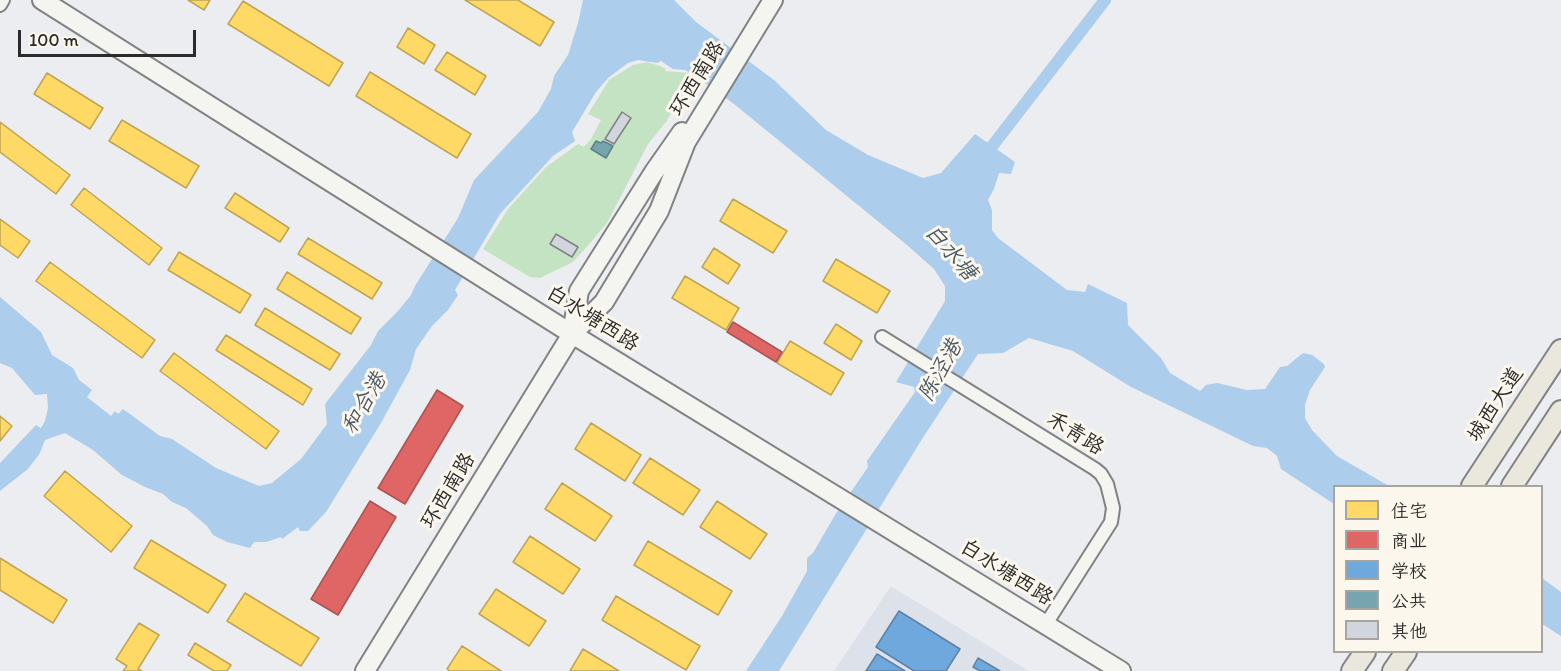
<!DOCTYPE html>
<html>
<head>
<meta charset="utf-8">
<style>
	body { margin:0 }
	#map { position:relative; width:1561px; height:671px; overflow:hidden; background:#ebedf0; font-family:Itim,"LXGW WenKai TC",sans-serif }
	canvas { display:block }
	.legend { position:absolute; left:1333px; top:485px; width:210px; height:168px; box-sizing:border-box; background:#fbf7ec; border:2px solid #a8a59f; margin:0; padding:8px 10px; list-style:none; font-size:18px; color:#2b2b2b }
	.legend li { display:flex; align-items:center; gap:12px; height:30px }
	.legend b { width:30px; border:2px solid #a8a59f }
	.scale { position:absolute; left:18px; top:30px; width:178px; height:27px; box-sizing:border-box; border:3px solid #2b2b2b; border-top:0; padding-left:8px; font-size:18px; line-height:21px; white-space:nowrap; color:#2b2b2b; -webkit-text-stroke:4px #fbf7ec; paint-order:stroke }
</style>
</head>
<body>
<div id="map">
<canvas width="1561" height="671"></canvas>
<ul class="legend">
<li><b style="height:16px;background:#ffd966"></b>住宅</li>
<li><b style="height:16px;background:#e06666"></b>商业</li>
<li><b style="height:16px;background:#6fa8dc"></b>学校</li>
<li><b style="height:16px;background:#76a5af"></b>公共</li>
<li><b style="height:16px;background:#d1d5dd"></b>其他</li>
</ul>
<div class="scale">100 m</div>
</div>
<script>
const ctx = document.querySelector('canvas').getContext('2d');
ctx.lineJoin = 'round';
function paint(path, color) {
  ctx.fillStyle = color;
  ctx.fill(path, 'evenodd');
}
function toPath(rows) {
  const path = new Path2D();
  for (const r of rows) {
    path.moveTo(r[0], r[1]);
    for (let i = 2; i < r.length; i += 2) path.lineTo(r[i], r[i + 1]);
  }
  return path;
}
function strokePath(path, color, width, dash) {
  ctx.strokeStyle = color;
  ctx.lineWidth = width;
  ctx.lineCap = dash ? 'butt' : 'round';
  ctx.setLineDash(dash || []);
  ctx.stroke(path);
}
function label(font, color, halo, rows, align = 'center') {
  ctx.font = font + ' Itim,"LXGW WenKai TC",sans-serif';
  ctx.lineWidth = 6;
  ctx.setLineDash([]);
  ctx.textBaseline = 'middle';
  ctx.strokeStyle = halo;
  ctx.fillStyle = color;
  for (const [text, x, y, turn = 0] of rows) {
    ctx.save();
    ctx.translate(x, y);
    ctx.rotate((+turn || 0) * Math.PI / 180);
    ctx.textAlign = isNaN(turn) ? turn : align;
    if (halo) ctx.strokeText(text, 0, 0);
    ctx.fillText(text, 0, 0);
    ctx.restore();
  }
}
paint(toPath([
	[891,586,1029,671,834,671]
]), '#dde1ea');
paint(toPath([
	[647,62,660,66,666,69,665,71,689,73,693,76,666,122,648,144,607,223,591,242,573,262,540,278,530,277,483,249,508,209,546,167,578,144,584,147,591,139,601,120,588,114,609,80,633,65]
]), '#c4e3c3');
paint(toPath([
	[583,0,674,0,696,22,774,80,826,130,868,155,923,178,941,173,975,134,1015,162,1011,174,999,173,994,189,988,200,992,210,992,230,998,238,1067,290,1085,292,1088,284,1127,303,1128,325,1161,358,1170,373,1200,391,1206,385,1217,383,1247,390,1265,389,1280,367,1287,366,1303,353,1312,355,1324,364,1325,367,1310,390,1305,405,1305,418,1312,430,1337,456,1389,486,1334,486,1334,504,1281,469,1277,456,1267,448,1253,446,1131,387,1073,351,1029,338,1003,353,978,354,924,436,779,671,746,671,782,616,807,571,807,558,813,553,835,515,868,467,867,461,915,392,914,387,896,382,945,301,945,286,934,269,907,245,734,104,694,75,685,70,673,69,661,61,657,63,638,60,628,63,608,78,596,92,572,132,575,141,553,156,500,214,455,290,458,295,448,310,432,326,416,349,410,370,381,423,326,512,308,531,300,531,298,527,282,539,281,537,266,542,254,542,250,548,227,542,213,535,207,526,186,508,172,502,163,494,145,487,122,475,93,450,65,433,45,440,40,453,28,469,0,491,0,463,36,425,41,428,45,421,48,408,47,394,35,395,12,368,0,363,0,297,41,332,52,355,73,368,79,380,92,390,87,397,111,416,115,411,118,414,123,409,160,436,172,439,216,468,259,486,272,483,301,459,327,424,325,404,371,345,378,331,398,311,411,295,415,286,458,218,474,180,538,112,551,89,554,76,568,55,578,23],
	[1542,578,1561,592,1561,636,1542,624]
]), '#adcdec');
const homes = toPath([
	[188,0,210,0,204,10,188,0],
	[465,0,518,0,554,22,540,46,465,0],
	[243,1,343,63,329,86,228,24,243,1],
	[408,28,435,45,424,64,397,47,408,28],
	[447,52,486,76,475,95,435,70,447,52],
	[370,72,471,134,457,158,356,96,370,72],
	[47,73,103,108,90,129,34,94,47,73],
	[122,120,199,166,186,188,109,141,122,120],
	[0,122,70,175,56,194,0,152,0,122],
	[84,188,162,248,149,265,71,205,84,188],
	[235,193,289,228,280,242,225,208,235,193],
	[733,199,787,231,773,253,720,221,733,199],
	[0,219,30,241,18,258,0,245,0,219],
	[308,238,382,283,372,299,298,254,308,238],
	[714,248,740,265,728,284,702,267,714,248],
	[179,252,251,295,240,313,168,270,179,252],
	[836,259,890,291,877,313,823,281,836,259],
	[50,262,155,340,142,358,36,281,50,262],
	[287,272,361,318,351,334,277,289,287,272],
	[685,276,739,308,726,330,672,298,685,276],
	[265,308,340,354,330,370,255,325,265,308],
	[836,324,862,341,851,360,824,343,836,324],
	[226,335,312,389,303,405,216,350,226,335],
	[790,341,844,373,831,395,777,363,790,341],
	[174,353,279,431,266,449,160,371,174,353],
	[0,416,12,426,0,441,0,416],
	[591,423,641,455,625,481,575,449,591,423],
	[650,458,700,490,683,515,633,483,650,458],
	[65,471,132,526,111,552,44,496,65,471],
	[562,483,612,516,595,541,545,509,562,483],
	[717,501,767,534,750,559,700,527,717,501],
	[530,536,580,569,563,594,513,562,530,536],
	[151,540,226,585,208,613,134,568,151,540],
	[648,541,732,591,718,615,634,565,648,541],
	[0,558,67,600,53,623,0,590,0,558],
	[496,589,546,621,529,646,479,614,496,589],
	[245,593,319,638,301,666,227,621,245,593],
	[616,596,700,646,686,670,602,620,616,596],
	[139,623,159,635,138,669,142,671,123,671,127,666,116,659,139,623],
	[195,643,231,665,227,671,214,671,188,655,195,643],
	[462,646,501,671,450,671,447,669,462,646],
	[583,649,619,671,570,671,583,649]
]);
paint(homes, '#ffd966');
strokePath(homes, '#bfa554', 1.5);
const shops = toPath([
	[733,322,782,352,776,362,727,332,733,322],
	[437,390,463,406,405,504,378,488,437,390],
	[370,501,396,517,338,615,311,599,370,501]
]);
paint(shops, '#e06666');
strokePath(shops, '#aa5454', 1.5);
const schools = toPath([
	[899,611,960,649,946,671,914,671,876,647,899,611],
	[877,654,905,671,866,671,877,654],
	[978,658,1000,671,980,671,973,667,978,658]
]);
paint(schools, '#6fa8dc');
strokePath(schools, '#5b82a7', 1.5);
const public = toPath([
	[596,141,601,143,603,141,613,146,606,158,591,149,596,141]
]);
paint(public, '#76a5af');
strokePath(public, '#608087', 1.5);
strokePath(toPath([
	[983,158,1105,0]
]), '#adcdec', 12);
const building = toPath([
	[622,112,631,118,614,144,605,139,622,112],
	[556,234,578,247,572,257,550,244,556,234]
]);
paint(building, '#d1d5dd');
strokePath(building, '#818284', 1.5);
const street = toPath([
	[0,5,3,0],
	[882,337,1095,469,1101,474,1107,484,1113,508,1111,522,1046,624]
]);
const secondary = toPath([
	[42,0,572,334,1121,671],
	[572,334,579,291,654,172,682,132],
	[365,671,572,334,604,302,659,211,686,142,773,0]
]);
const primary = toPath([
	[1472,486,1561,350],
	[1512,486,1561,411],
	[1352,671,1365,652],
	[1393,671,1406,652]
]);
strokePath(street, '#818284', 16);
strokePath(secondary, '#818284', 22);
strokePath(primary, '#818284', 24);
strokePath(street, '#f4f4f1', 12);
strokePath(secondary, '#f4f4f1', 18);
strokePath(primary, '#eae7dd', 20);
label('21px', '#2b2b2b', '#fbf7ec', [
	["环西南路",698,79,-58],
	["白水塘西路",592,319,32],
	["城西大道",1496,405,-57],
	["禾青路",1075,434,32],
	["环西南路",449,491,-59],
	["白水塘西路",1006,573,32]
]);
label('italic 22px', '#4a5765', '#fbf7ec', [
	["白水塘",950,253,49],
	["陈泾港",941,371,-61],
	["和合港",365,404,-60]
]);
</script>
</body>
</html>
